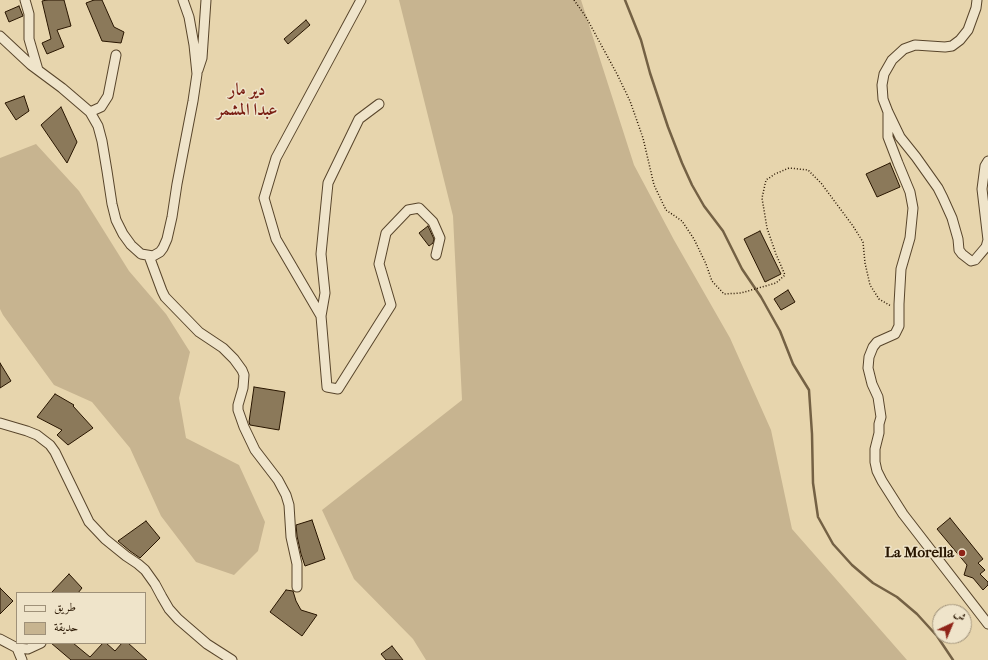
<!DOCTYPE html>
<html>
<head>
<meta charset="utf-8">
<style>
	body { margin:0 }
	#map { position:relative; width:988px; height:660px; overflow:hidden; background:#e7d5ad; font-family:"IM FELL French Canon",Amiri,serif }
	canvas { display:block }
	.legend { position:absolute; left:16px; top:592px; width:130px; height:52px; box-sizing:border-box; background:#efe4ca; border:1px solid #9f9179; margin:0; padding:5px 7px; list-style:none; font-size:12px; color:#281500 }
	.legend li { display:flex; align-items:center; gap:8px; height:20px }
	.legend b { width:20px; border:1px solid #9f9179 }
	.north { position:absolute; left:932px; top:604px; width:40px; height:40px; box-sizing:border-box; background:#efe4ca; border:1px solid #9f9179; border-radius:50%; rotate:44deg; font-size:11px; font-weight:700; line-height:16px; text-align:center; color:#281500 }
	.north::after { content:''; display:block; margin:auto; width:14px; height:18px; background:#8f2418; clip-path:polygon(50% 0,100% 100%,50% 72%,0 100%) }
</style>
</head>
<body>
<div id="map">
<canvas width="988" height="660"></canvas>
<ul class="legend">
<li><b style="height:5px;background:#efe4ca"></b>طريق</li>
<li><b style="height:11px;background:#c7b490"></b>حديقة</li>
</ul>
<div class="north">ش</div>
</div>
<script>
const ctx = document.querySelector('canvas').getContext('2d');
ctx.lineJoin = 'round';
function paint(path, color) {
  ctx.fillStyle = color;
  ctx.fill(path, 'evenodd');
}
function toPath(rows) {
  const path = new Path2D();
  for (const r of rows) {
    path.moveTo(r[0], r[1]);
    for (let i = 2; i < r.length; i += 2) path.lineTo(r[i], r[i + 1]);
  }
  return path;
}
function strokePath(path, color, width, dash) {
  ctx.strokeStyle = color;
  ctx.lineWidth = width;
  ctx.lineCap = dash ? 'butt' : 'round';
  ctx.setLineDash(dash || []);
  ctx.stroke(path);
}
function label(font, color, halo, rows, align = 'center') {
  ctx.font = font + ' "IM FELL French Canon",Amiri,serif';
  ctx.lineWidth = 3;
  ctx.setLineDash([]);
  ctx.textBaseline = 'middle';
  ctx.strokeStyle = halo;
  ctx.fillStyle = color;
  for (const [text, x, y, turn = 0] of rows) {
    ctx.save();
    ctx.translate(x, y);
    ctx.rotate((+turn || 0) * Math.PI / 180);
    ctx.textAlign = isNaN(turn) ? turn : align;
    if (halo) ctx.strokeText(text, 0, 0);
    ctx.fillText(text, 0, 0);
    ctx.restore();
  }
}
paint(toPath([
	[399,0,581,0,634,165,674,240,730,338,771,430,792,529,907,660,426,660,413,639,354,579,322,510,462,400,453,216],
	[36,144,79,191,129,271,166,314,190,352,179,398,186,438,239,465,265,522,258,551,234,575,196,562,161,516,130,448,92,402,54,385,3,315,0,309,0,158]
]), '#c7b490');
strokePath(toPath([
	[625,0,641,40,650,73,668,127,682,163,692,185,704,206,723,231,742,269,761,297,780,331,793,364,809,390,812,434,813,483,818,517,833,544,852,565,873,583,897,597,917,614,937,636,953,660]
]), '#746144', 2.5);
const building = toPath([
	[47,0,64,0,71,26,57,30,64,47,47,54,42,43,51,39,42,1,47,0],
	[94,0,102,0,114,27,124,32,121,43,102,41,86,3,94,0],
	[19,6,23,16,9,22,5,12,19,6],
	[306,20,310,25,288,44,284,39,306,20],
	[24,96,29,111,16,120,5,103,24,96],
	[61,107,77,142,67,163,41,125,61,107],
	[890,163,900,187,877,197,866,174,890,163],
	[428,226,434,239,433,243,429,246,419,233,428,226],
	[760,231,781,274,765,282,744,239,760,231],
	[788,290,795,302,781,310,774,299,788,290],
	[0,363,11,381,0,388,0,363],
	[254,387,285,392,279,430,250,425,249,422,254,387],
	[55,394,74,405,73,406,93,428,68,445,57,435,62,430,37,417,55,394],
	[950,518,983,559,978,563,985,570,980,574,988,582,988,585,983,590,973,578,964,575,967,565,937,529,950,518],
	[312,520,325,559,305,566,301,554,297,536,296,525,312,520],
	[146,521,160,538,140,558,130,551,118,541,146,521],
	[69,574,82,588,78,593,51,593,69,574],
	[0,588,13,601,0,614,0,588],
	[286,590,293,591,296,601,301,610,317,615,302,636,270,612,286,590],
	[51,643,73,643,90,657,103,643,106,643,115,651,122,643,128,643,147,660,71,660,51,643],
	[392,646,403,660,386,660,381,654,392,646]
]);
paint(building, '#8b795a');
strokePath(building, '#281500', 1);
const minor = toPath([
	[25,0,29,14,29,39,38,70],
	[361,0,276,158,264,198,276,239,321,316,327,387,338,389,391,305,379,264,386,233,408,210,419,208,433,222,440,238,436,255],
	[977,0,976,8,968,30,960,40,952,46,945,47,915,45,904,49,892,60,884,74,882,85,883,99,888,112,900,137,916,157,938,188,943,198,952,218,958,239,959,250,962,254,971,261,975,260,986,247,988,240,982,189,985,166,988,161],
	[0,36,31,65,62,88,90,112,98,126,102,141,107,171,112,204,116,220,123,234,131,245,141,254,153,256,160,252,163,248,167,239,172,217,177,184,193,101,197,74,194,45,189,17,183,0],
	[198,70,202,58,206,0],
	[90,112,101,107,108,96,116,55],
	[888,112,888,137,898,163,910,192,913,208,910,238,901,269,899,304,899,326,895,334,877,342,873,347,869,357,868,368,872,384,878,397,881,417,879,424,879,433,875,449,875,462,877,471,882,481,903,514,988,624],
	[149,256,162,291,165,297,199,332,223,348,234,359,242,370,244,375,243,388,238,405,238,410,244,427,255,450,278,480,286,495,289,505,291,537,297,564,297,587],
	[321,316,325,293,321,254,328,183,359,119,379,104],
	[0,423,27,431,37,435,50,445,55,452,89,522,105,539,126,556,138,564,145,570,155,584,162,597,169,609,178,619,207,644,232,660],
	[0,639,17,648,28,649,41,643],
	[17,648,22,660]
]);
strokePath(minor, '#58452b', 11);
strokePath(toPath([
	[574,0,586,17,617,74,630,101,643,138,654,185,666,210,682,221,694,239,706,264,712,281,724,294,741,293,776,283,785,275,776,254,767,228,762,198,766,180,775,174,789,168,808,170,821,183,853,226,863,242,865,263,870,285,879,299,891,306]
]), '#281500', 1.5, [1, 2]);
strokePath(minor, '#efe4ca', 9);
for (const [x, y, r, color] of [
	[962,553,4,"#8f2418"]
]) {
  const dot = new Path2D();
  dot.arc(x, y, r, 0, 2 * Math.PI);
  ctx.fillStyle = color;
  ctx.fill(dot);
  strokePath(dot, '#efe4ca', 1.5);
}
label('bold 15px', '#281500', '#efe4ca', [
	["La Morella",954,553]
], 'right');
label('bold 17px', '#7a1f14', '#efe4ca', [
	["دير مار",247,91],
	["عبدا المشمر",247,111]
]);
</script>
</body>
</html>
